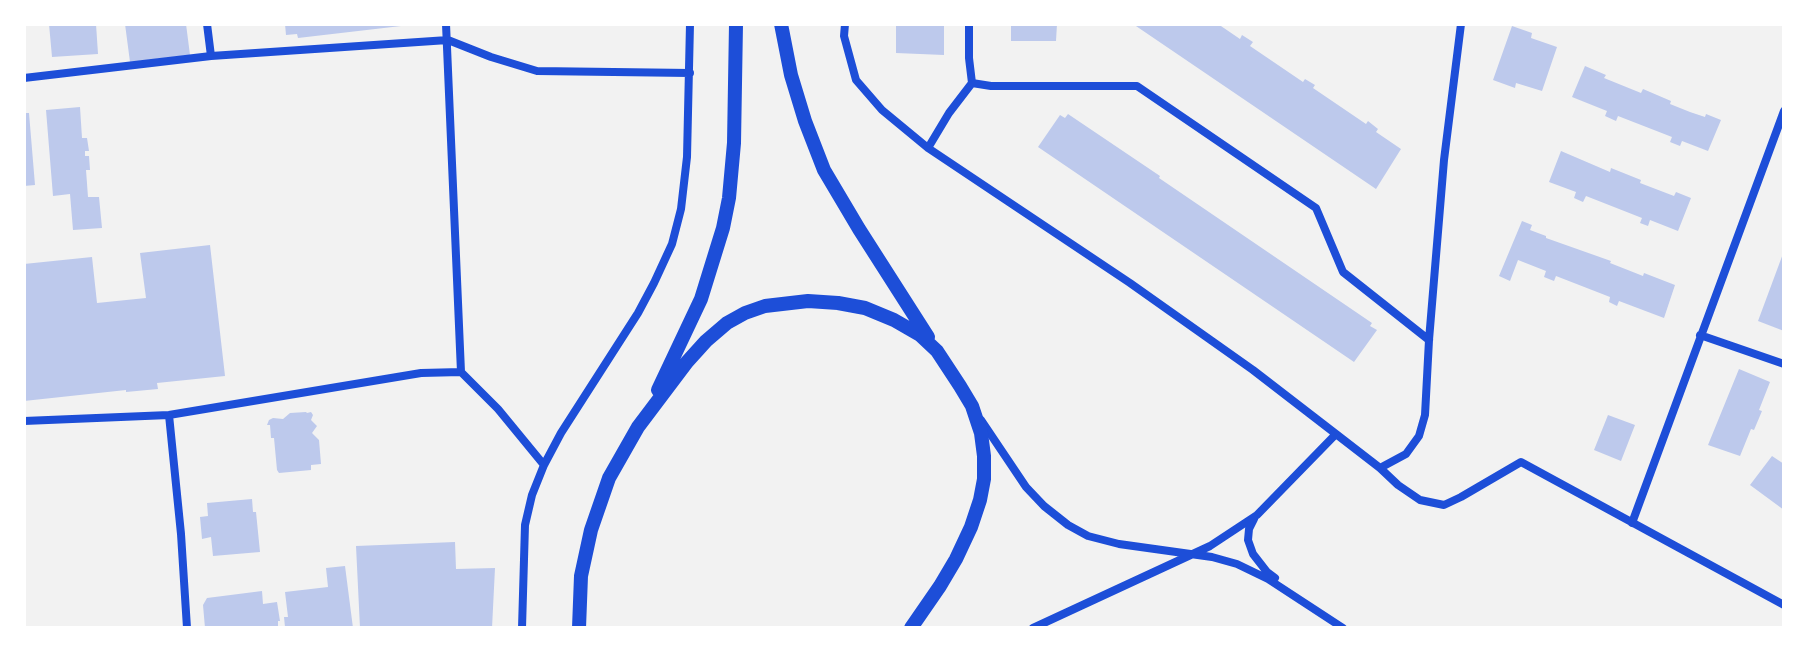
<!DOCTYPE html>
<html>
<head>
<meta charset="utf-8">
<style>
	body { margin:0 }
	#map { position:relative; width:1808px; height:652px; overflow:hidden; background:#f2f2f2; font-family:"Archivo Narrow",sans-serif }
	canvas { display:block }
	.frame { position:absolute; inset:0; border:26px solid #fff; pointer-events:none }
</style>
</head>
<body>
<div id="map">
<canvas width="1808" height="652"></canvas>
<div class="frame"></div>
</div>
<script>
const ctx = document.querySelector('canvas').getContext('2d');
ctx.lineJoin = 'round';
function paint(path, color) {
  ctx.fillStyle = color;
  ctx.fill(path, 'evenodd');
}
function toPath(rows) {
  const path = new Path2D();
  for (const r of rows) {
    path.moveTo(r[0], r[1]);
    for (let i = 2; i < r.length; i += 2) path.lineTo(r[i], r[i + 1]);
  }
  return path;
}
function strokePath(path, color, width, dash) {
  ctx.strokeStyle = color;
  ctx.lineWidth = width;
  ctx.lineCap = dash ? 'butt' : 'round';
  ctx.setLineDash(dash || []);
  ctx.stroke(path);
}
paint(toPath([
	[49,24,96,24,98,54,52,57],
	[125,24,186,24,190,55,130,62],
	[285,24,401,24,401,26,298,38,297,34,286,35],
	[896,24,944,24,944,55,896,53],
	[1011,24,1057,24,1056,41,1011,41],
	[1133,24,1218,24,1240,39,1242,35,1253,42,1250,46,1303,82,1305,79,1315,85,1313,88,1366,124,1368,121,1378,129,1376,132,1401,149,1376,189],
	[1512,26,1532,33,1531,38,1557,47,1542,91,1516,83,1515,88,1493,80],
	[1585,66,1606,75,1604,78,1641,93,1643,89,1671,101,1670,104,1690,112,1705,117,1706,114,1721,120,1708,151,1682,141,1680,146,1670,142,1672,137,1618,116,1616,121,1605,116,1607,111,1572,97],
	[80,107,82,138,87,138,89,151,85,151,85,156,89,156,90,170,86,170,88,197,99,197,102,228,73,230,70,194,53,196,46,110],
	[24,113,29,113,35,185,24,186],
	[1068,114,1160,176,1159,178,1372,323,1370,326,1377,330,1354,362,1038,147,1060,115,1065,118],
	[1561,151,1610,172,1611,168,1641,180,1640,183,1674,196,1676,192,1691,198,1678,231,1650,220,1648,226,1640,223,1642,218,1586,196,1583,202,1574,198,1576,192,1549,182],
	[1522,221,1532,225,1530,230,1546,236,1546,238,1611,261,1610,263,1643,276,1644,273,1675,285,1664,318,1619,301,1617,306,1609,302,1610,297,1556,276,1554,281,1544,277,1546,271,1518,260,1510,281,1499,276],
	[210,245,225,376,157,383,158,389,126,392,126,390,24,401,24,264,92,257,97,303,146,298,140,253],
	[1784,251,1784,331,1758,321],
	[1739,369,1770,382,1759,410,1762,411,1754,430,1751,429,1740,456,1708,445],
	[306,412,307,413,311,412,313,415,311,420,317,426,312,433,319,440,321,464,311,465,311,470,279,473,277,470,274,438,271,438,270,425,267,425,269,420,273,418,283,419,290,413],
	[1608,415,1635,425,1621,461,1594,450],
	[1772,456,1784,464,1784,510,1750,485],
	[252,499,253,512,256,512,260,552,213,556,211,537,202,539,200,517,208,516,207,503],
	[455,542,456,569,495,568,492,628,360,628,356,546],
	[345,566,353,628,285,627,284,617,288,617,285,592,328,587,326,568],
	[262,591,263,604,277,602,280,621,278,621,278,626,266,628,205,628,203,605,207,598]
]), '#bdc9ec');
strokePath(toPath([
	[207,24,211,56],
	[446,24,461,372],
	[845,24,844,36,856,80,882,110,928,148,1130,283,1253,370,1336,434],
	[969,24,969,58,972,83,991,86,1137,86,1316,208,1343,272,1429,340],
	[24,78,211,56,448,40,491,57,537,71,690,73],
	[928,148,949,113,972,83],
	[1700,335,1784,364],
	[169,415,181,534,187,628],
	[981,420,1026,487,1044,506,1068,525,1088,536,1119,544,1212,557,1237,564,1268,579,1343,628],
	[24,421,169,415,421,373,461,372,498,409,544,465],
	[1380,468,1398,485,1420,500,1444,505,1461,497,1521,462,1784,605],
	[1254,519,1249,529,1248,540,1253,554,1267,572,1275,578],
	[1632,523,1784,111],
	[522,628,525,525,532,495,544,465,561,433,638,313,654,283,672,244,681,209,687,157,690,24],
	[1033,628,1210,546,1257,515,1336,434,1380,468,1406,454,1419,436,1425,415,1429,340,1444,160,1461,24]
]), '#1d4ed8', 8);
strokePath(toPath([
	[781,24,791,75,805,121,824,170,859,229,928,337],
	[658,390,701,299,723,228,729,198,734,143,736,24],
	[579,628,581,576,591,530,609,478,638,427,687,362,706,341,727,323,745,313,765,306,808,301,838,303,865,308,894,320,920,335,937,351,960,386,972,406,981,433,984,456,984,479,980,500,971,527,956,559,940,586,911,628]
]), '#1d4ed8', 14);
</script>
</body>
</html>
